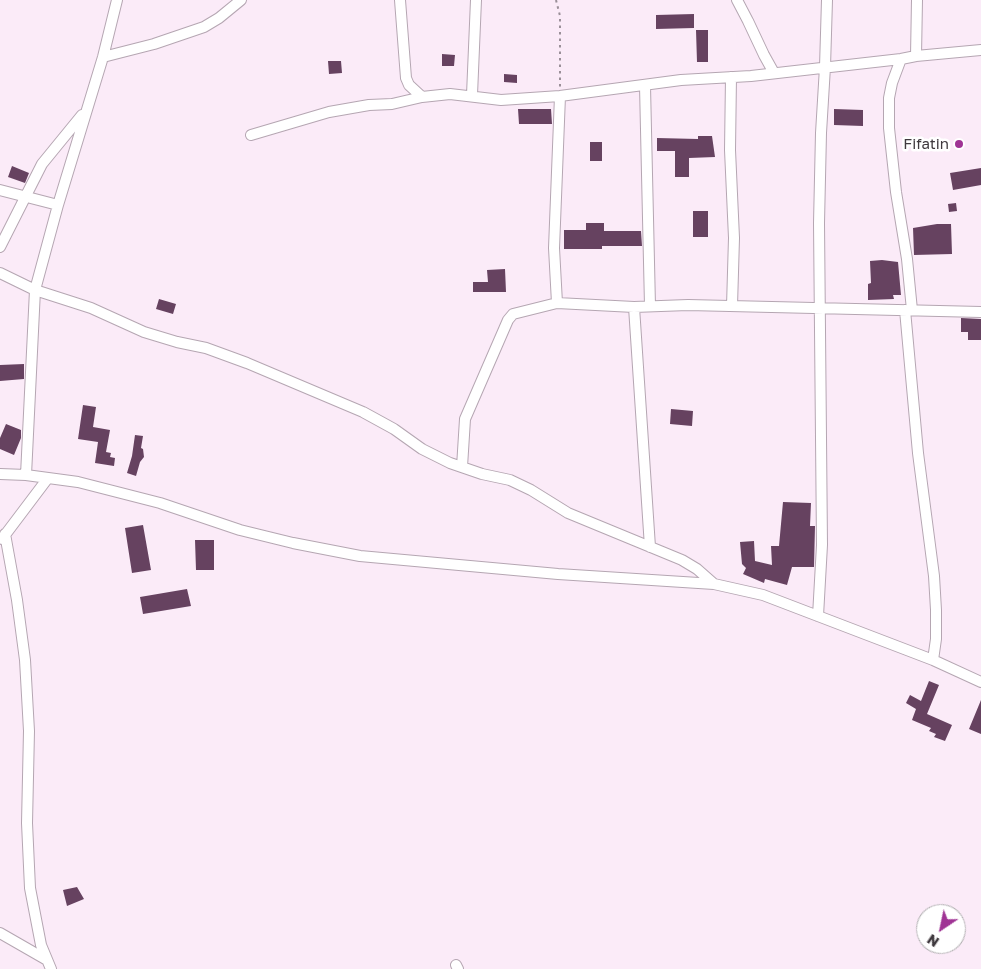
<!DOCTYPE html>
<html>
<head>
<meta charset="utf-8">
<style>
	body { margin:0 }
	#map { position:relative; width:981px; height:969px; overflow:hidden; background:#fbebf8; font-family:"Golos Text",sans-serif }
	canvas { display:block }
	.north { position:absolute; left:916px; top:904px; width:50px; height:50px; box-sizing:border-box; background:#fff; border:1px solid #b2b0b2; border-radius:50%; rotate:214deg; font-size:14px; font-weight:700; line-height:20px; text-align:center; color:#3f393e }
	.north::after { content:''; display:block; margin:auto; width:18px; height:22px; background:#9f3394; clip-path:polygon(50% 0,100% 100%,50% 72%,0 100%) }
</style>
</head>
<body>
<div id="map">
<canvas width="981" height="969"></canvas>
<div class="north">N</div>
</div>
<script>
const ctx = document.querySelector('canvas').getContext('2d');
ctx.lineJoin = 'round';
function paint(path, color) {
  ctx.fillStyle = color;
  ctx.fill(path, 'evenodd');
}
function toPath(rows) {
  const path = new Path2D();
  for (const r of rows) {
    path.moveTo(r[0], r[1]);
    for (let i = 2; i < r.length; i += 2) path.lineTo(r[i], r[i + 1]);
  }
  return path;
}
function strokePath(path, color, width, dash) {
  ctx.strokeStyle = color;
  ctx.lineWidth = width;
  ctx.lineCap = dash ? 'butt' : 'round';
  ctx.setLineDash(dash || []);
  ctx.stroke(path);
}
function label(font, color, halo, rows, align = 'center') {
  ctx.font = font + ' "Golos Text",sans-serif';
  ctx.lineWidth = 5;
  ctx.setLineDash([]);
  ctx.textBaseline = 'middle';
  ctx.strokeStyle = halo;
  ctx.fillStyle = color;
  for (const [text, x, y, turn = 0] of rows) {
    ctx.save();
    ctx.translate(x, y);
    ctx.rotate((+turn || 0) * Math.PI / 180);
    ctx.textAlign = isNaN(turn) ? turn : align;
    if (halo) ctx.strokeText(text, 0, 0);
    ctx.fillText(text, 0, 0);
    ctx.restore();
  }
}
paint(toPath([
	[694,14,694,28,656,29,656,15],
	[696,30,708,30,708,62,697,62],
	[442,54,455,55,454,66,442,66],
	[328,61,341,61,342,73,329,74],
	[504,74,517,75,517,83,504,82],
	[518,109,551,109,552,124,519,124],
	[834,109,863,110,863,126,834,125],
	[698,136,712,136,715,157,689,158,689,177,675,177,675,151,657,151,657,138,698,139],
	[590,142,602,142,602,161,590,161],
	[12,166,29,173,25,183,8,177],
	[981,168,981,185,953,190,950,173],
	[956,203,957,211,949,212,948,204],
	[693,211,708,211,708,237,693,237],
	[586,223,604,223,604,231,641,231,642,246,602,246,602,249,564,249,564,230,586,230],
	[937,224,951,224,952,254,914,255,913,228],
	[882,260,898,262,901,295,893,295,894,299,868,300,868,284,871,283,870,261],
	[505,269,506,292,473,292,473,282,488,282,487,270],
	[159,299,176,304,173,314,156,309],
	[961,318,981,319,981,340,968,340,968,332,961,332],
	[24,364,24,379,0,381,0,365],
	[83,405,96,407,93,427,110,430,106,452,111,453,110,457,115,458,114,466,95,463,98,442,78,439],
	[671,409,693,411,692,426,670,424],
	[6,424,21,430,21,438,14,455,0,449,0,438],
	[135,435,143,436,141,448,143,449,144,457,140,462,136,476,127,473,132,456],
	[783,502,811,503,810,526,815,526,814,567,792,567,787,585,765,579,764,583,743,574,746,568,742,564,740,542,754,541,755,561,772,565,771,546,779,546],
	[143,525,151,570,132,573,125,528],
	[195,540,214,540,214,570,196,570],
	[187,589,191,606,143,614,140,597],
	[929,681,939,685,927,714,952,725,945,741,934,737,936,734,929,731,931,728,912,720,916,709,906,703,910,695,921,701],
	[981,700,981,734,969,729],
	[77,887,84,899,67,906,63,890]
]), '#664260');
const street = toPath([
	[117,0,103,57,58,205,35,290,91,308,144,332,177,342,206,348,247,363,363,412,394,429,422,449,450,463,482,474,510,480,531,490,568,513,682,560,697,569,714,584],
	[400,0,406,78,409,85,422,97,450,94,501,100,560,96,681,80,751,76,901,59,916,56,981,50],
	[737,0,748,21,764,55,774,73],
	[916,56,917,0],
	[103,57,154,44,204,27,219,18,241,0],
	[901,59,892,83,889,98,889,128,896,192,907,259,912,310],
	[731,77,730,150,734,238,732,306],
	[645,86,650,306],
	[472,95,476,0],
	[251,135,329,112,369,105,392,104,422,97],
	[0,190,58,205],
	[0,247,42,164,82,115],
	[0,273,35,290,26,475],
	[557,303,554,248,560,96],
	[634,307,650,547],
	[905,310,918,453,934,576,936,610,936,639,933,660],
	[462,467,465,419,508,320,513,314,557,303,634,307,688,305,981,312],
	[0,474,26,475,78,482,160,503,240,530,293,543,360,556,558,574,714,584,763,595,933,660,981,682],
	[5,534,17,600,25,660,29,731,27,823,30,888,41,945,51,969],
	[2,539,48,478],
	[818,616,822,545,819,223,821,133,825,67,827,0],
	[0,933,47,960],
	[456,965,458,969]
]);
strokePath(street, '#b5a6b2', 12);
strokePath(toPath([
	[556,0,560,16,560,87]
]), '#9a8f98', 2, [2.5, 4]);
strokePath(street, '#fff', 10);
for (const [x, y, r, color] of [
	[959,144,5,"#9f3394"]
]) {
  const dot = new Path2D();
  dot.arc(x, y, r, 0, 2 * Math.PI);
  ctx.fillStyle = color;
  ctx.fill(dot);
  strokePath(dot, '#fff', 2);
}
label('15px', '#3f393e', '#fff', [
	["Fifatin",949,144]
], 'right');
</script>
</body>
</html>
